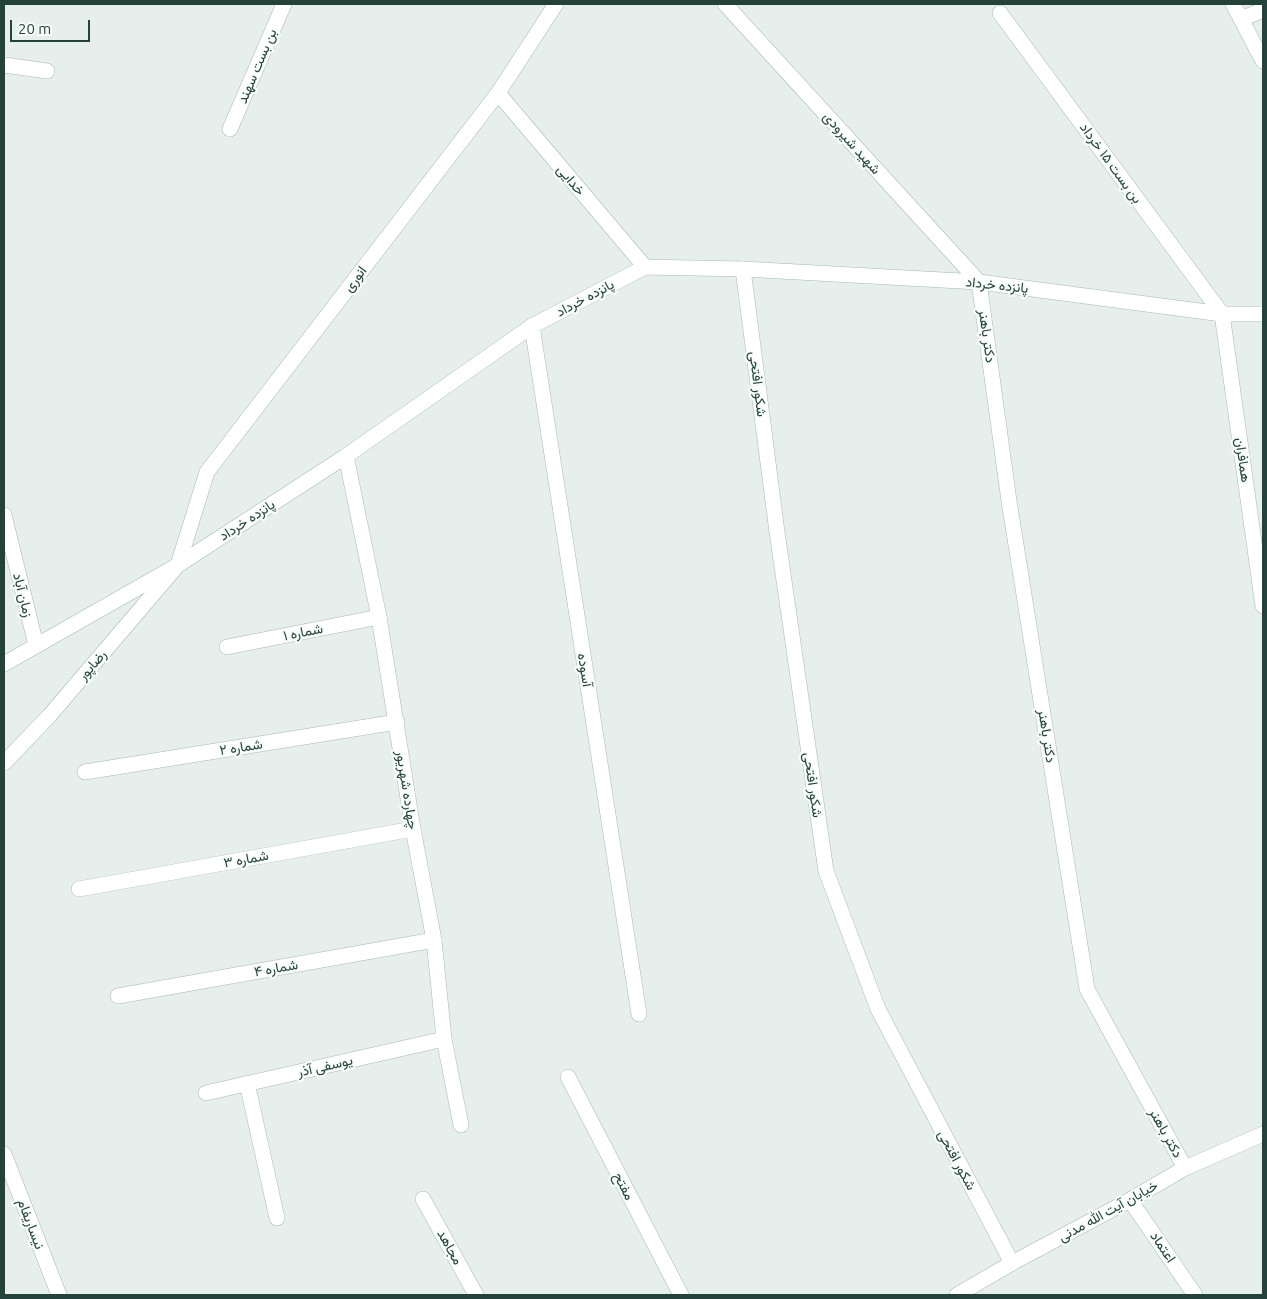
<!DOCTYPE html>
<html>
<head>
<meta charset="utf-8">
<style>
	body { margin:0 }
	#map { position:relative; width:1267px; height:1299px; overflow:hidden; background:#e6efeb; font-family:Ubuntu,sans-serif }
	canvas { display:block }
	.frame { position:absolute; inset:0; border:5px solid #24423a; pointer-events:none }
	.scale { position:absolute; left:10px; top:20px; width:80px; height:22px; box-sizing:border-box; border:2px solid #24423a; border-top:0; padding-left:6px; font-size:15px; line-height:18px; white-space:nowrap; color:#24423a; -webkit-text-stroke:4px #f7fbf9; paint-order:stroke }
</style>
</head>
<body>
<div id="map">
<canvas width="1267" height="1299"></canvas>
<div class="frame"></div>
<div class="scale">20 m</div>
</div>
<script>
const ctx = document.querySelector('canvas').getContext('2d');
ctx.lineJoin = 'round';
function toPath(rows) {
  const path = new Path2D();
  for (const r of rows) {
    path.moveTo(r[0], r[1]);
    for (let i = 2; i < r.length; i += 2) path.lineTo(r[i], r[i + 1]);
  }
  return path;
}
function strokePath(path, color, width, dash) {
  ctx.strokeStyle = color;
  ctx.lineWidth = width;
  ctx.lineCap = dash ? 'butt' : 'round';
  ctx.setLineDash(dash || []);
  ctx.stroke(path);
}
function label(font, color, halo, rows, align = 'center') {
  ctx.font = font + ' Ubuntu,Vazirmatn,sans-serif';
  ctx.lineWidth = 4.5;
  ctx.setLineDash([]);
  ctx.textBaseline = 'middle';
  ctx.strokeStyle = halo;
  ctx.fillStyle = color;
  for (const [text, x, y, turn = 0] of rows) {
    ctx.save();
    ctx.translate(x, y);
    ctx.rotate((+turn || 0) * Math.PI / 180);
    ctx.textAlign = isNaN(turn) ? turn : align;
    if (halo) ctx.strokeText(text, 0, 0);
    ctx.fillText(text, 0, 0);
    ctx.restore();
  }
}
const lane = toPath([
	[725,4,979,282],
	[1000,13,1222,314,1263,606],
	[1241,19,1263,10],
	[4,65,47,71],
	[498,93,645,267],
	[230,129,284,4],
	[743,269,777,532,826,871,878,1009,1012,1263],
	[532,326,639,1014],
	[4,515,36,645],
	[227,647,379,617],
	[4,763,50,715,178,565,207,472,498,93,556,4],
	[85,772,397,722],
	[79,889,413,829],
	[118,996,434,940],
	[568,1077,681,1295],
	[247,1083,277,1218],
	[206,1093,444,1039],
	[4,1154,59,1295],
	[423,1199,476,1295]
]);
const street = toPath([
	[1233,4,1263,61],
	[979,282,1009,501,1087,989,1185,1168],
	[346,456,379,617,413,829,434,940,444,1039,461,1125],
	[1130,1200,1195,1295],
	[957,1295,1012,1263,1130,1200,1185,1168,1263,1134]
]);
const secondary = toPath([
	[4,664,178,565,346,456,532,326,645,267,743,269,979,282,1222,314,1263,314]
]);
strokePath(lane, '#a8b8b2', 16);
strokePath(street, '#a8b8b2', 16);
strokePath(secondary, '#a4bbb3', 16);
strokePath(lane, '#fff', 15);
strokePath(street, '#fff', 15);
strokePath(secondary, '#fff', 15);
label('14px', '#24423a', '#f7fbf9', [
	["بن بست سهند",257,66,-67],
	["شهید شیرودی",852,143,48],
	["بن بست ۱۵ خرداد",1111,163,54],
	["خدایی",571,180,50],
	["انوری",355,279,-53],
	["پانزده خرداد",997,285,6],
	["پانزده خرداد",585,298,-28],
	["دکتر باهنر",987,336,82],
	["شکور افتحی",758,384,83],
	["همافران",1243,460,82],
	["پانزده خرداد",247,520,-33],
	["زمان آباد",23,595,76],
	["شماره ۱",303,632,-11],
	["رضاپور",92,665,-49],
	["آسوده",585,670,81],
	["دکتر باهنر",1047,736,81],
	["شماره ۲",241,747,-9],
	["شکور افتحی",813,785,82],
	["چهارده شهریور",407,790,81],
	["شماره ۳",246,859,-10],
	["شماره ۴",276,968,-10],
	["یوسفی آذر",325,1066,-13],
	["دکتر باهنر",1166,1133,61],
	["شکور افتحی",957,1160,62],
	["مفتح",624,1186,63],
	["خیابان آیت الله مدنی",1108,1211,-29],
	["نیساریفام",31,1224,69],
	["مجاهد",450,1247,61],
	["اعتماد",1163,1247,56]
]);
</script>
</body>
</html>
